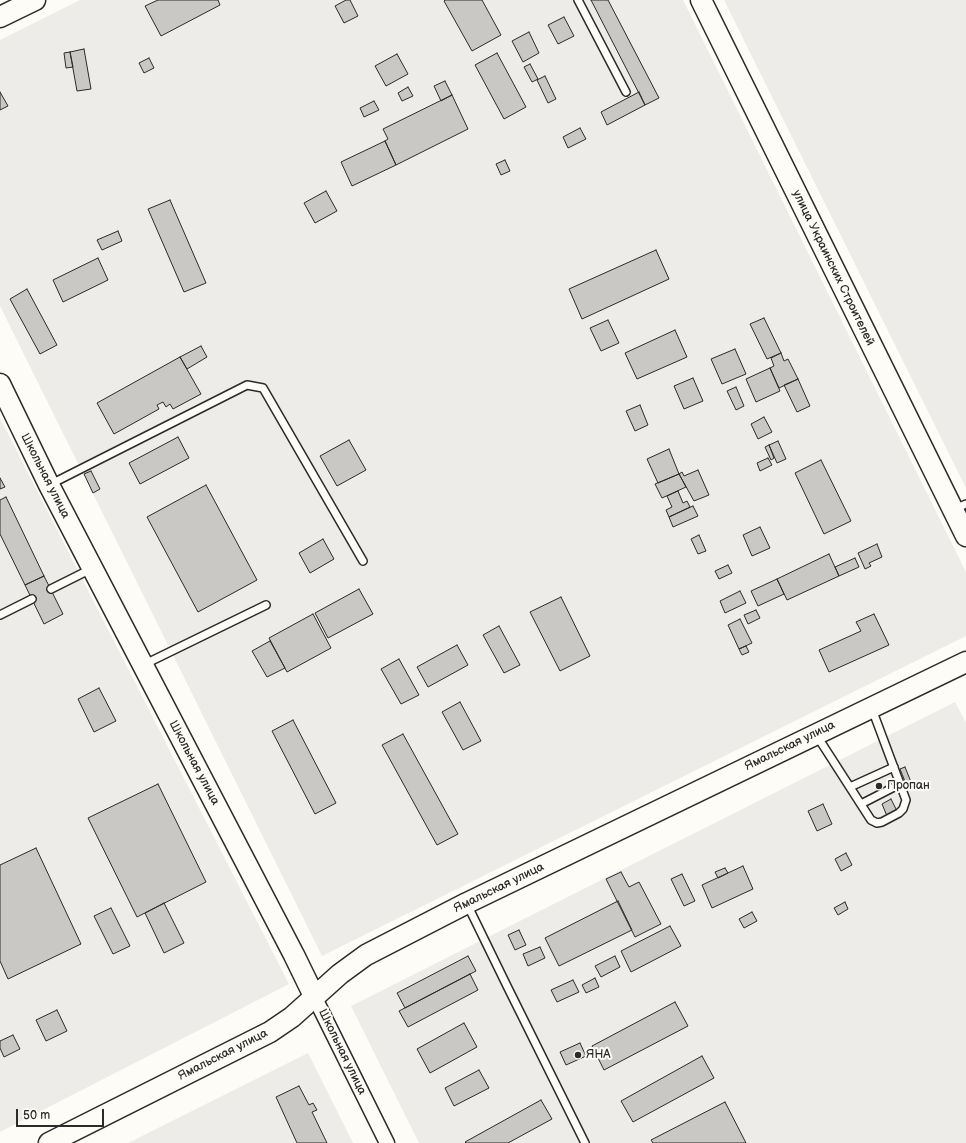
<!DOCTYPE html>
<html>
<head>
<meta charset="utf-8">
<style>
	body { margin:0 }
	#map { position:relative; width:966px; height:1143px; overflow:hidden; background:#fdfcf7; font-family:"Balsamiq Sans",sans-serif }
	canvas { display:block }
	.scale { position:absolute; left:16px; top:1109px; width:88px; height:18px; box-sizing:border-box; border:2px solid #2b2b2b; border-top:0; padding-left:5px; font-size:12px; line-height:14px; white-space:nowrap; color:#2b2b2b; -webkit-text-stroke:3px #fdfcf7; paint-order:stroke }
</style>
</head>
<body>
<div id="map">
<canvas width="966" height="1143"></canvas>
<div class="scale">50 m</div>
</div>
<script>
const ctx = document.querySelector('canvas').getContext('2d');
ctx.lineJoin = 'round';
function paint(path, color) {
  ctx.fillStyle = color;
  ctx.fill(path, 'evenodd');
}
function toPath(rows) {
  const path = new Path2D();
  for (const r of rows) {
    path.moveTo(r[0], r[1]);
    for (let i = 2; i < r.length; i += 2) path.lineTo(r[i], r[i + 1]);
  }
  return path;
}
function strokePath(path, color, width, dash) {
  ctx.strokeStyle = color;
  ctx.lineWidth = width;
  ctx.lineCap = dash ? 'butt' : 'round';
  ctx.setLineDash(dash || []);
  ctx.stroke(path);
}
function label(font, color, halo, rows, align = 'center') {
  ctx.font = font + ' "Balsamiq Sans",sans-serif';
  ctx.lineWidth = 4;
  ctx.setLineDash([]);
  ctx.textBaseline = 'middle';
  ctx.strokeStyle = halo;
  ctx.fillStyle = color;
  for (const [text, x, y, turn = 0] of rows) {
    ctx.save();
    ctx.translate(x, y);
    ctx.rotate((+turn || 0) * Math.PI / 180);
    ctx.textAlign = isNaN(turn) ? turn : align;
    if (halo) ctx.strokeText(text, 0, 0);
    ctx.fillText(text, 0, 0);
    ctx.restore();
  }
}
paint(toPath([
	[80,0,683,0,966,572,966,636,322,956,0,306,0,40],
	[724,0,966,0,966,488],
	[0,418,289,984,0,1132],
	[955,702,966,723,966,1143,419,1143,351,1006],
	[308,1053,353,1143,128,1143]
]), '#edece8');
const building = toPath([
	[158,0,218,0,220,5,161,36,145,6,158,0],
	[346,0,350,0,358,16,344,23,335,6,346,0],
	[445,0,482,0,501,35,472,51,444,1,445,0],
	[591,0,608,0,659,98,645,105,591,0],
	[564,17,574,36,558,44,548,25,564,17],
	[529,32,539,53,523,62,512,41,529,32],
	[84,49,91,89,77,91,70,52,84,49],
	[70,52,73,67,66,68,64,53,70,52],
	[497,53,526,107,504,119,475,65,497,53],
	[397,54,408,74,386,86,375,66,397,54],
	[149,58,154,68,144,73,139,63,149,58],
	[530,64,538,79,532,82,524,67,530,64],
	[545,76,556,99,548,103,537,80,545,76],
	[445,81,452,95,441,101,434,86,445,81],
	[408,87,413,96,402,101,398,93,408,87],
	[0,92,8,106,0,110,0,92],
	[639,92,645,105,607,125,601,112,639,92],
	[452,95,468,129,396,165,385,141,388,139,383,129,452,95],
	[374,101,379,110,364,117,360,108,374,101],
	[580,128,586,139,568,148,563,137,580,128],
	[385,141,396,165,352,186,341,162,385,141],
	[505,160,510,171,501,175,496,164,505,160],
	[326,191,337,211,315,223,304,203,326,191],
	[170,200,206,283,184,292,148,209,170,200],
	[118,231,122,241,102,250,97,240,118,231],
	[656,250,669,279,582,319,569,289,656,250],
	[98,258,108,280,63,302,53,280,98,258],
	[27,289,57,345,40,354,10,299,27,289],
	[764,318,781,353,767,359,750,324,764,318],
	[608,320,619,343,601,351,590,328,608,320],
	[675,330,687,357,637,379,625,353,675,330],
	[201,346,207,357,187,369,180,357,201,346],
	[735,349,746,374,722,384,711,359,735,349],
	[781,353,784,361,788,359,798,379,779,388,770,368,774,366,771,358,781,353],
	[180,357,201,394,173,409,170,404,166,407,163,402,157,405,159,409,114,434,97,403,180,357],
	[770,368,780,391,756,402,746,379,770,368],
	[693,378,703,401,684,409,674,386,693,378],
	[798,379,810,406,797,412,784,385,798,379],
	[736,387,744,406,736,410,727,391,736,387],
	[640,405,648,425,635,431,626,411,640,405],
	[764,417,772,432,758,439,751,424,764,417],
	[178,437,189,458,140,484,129,463,178,437],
	[349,440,366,470,337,486,320,456,349,440],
	[778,441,786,459,777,463,769,445,778,441],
	[769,445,774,458,771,460,765,447,769,445],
	[669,449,679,474,658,483,647,459,669,449],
	[768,458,772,465,760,471,757,463,768,458],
	[821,460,851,521,824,534,795,473,821,460],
	[698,470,709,495,694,501,679,474,682,472,684,476,698,470],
	[91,471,100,489,93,493,84,474,91,471],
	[679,474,686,487,662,498,655,484,679,474],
	[0,478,5,487,0,489,0,478],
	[206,485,257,580,198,612,147,517,206,485],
	[678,491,683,503,687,501,690,507,669,517,666,510,672,507,667,496,678,491],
	[6,497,44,576,25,585,0,534,0,500,6,497],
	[693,506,698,516,673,527,669,517,693,506],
	[760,527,770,548,752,556,743,535,760,527],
	[699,535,706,551,698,554,691,539,699,535],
	[323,539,334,559,310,573,299,553,323,539],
	[877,544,882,557,869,563,871,566,865,569,858,553,877,544],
	[829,554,839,576,787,600,777,579,829,554],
	[855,558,859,567,839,576,835,567,855,558],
	[728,565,732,573,719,579,715,571,728,565],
	[44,576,63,614,44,624,25,585,44,576],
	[777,579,784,594,758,606,751,591,777,579],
	[359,589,373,614,328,638,315,613,359,589],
	[740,591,746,603,725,613,720,601,740,591],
	[561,597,590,656,560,671,530,612,561,597],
	[756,610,760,618,748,624,744,615,756,610],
	[313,614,331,648,287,672,269,638,313,614],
	[874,614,889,645,829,672,819,650,861,631,856,622,874,614],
	[740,619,752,643,739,649,728,625,740,619],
	[499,626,520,665,504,673,483,635,499,626],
	[270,641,285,668,267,677,252,651,270,641],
	[457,645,468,665,428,687,417,667,457,645],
	[746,646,749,652,742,655,739,649,746,646],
	[399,659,419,695,401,704,381,669,399,659],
	[99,688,116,721,94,732,78,699,99,688],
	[460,702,481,741,463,750,442,712,460,702],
	[293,720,336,803,315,814,272,731,293,720],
	[403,734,458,834,437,845,382,745,403,734],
	[905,767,913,787,908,789,900,769,905,767],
	[158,784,206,882,137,917,88,818,158,784],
	[891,799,897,811,887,816,882,804,891,799],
	[823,804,832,824,817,831,808,811,823,804],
	[36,848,81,944,8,979,0,961,0,865,36,848],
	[846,853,852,865,841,871,835,859,846,853],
	[743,866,753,889,712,908,702,885,743,866],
	[725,868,728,873,718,878,715,872,725,868],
	[621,872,629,887,639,882,661,924,635,937,606,879,621,872],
	[682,874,695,901,684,906,671,879,682,874],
	[618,901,632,930,559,966,545,938,618,901],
	[845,902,848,909,838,915,834,908,845,902],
	[164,903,184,943,164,953,145,913,164,903],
	[111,908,130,946,113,954,94,916,111,908],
	[752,912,757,921,744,928,739,919,752,912],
	[670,926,681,946,631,972,621,951,670,926],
	[519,930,526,945,515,950,508,935,519,930],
	[540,947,545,958,528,966,523,954,540,947],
	[468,956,476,971,405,1008,397,993,468,956],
	[615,956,620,967,601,977,595,966,615,956],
	[470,974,478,990,408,1027,399,1011,470,974],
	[595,978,599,987,586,993,582,985,595,978],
	[573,980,579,992,557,1002,551,990,573,980],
	[675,1002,688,1026,604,1070,592,1046,675,1002],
	[57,1010,67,1031,46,1041,36,1020,57,1010],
	[464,1023,477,1047,430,1073,417,1049,464,1023],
	[13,1035,20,1049,4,1057,0,1048,0,1041,13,1035],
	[580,1043,586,1056,566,1065,560,1052,580,1043],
	[702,1056,714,1078,633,1122,621,1101,702,1056],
	[479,1070,489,1088,454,1106,445,1088,479,1070],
	[299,1086,309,1105,313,1103,317,1110,312,1112,327,1143,297,1143,276,1097,299,1086],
	[541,1100,552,1119,508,1143,466,1143,465,1142,541,1100],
	[725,1102,746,1143,653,1143,651,1140,725,1102]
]);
paint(building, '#c9c8c4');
strokePath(building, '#2b2b2b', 1);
const lane = toPath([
	[578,0,626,92],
	[51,484,247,385,263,388,363,561],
	[957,508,966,504],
	[51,589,91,569],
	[0,615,32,599],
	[143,665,266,605],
	[817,736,871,820,877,823,882,822,899,813,903,809,906,800,872,709],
	[850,787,894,767],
	[861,804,900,784],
	[467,904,507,986,585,1143]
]);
const street = toPath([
	[314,996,387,1143]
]);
const secondary = toPath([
	[701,0,966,536],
	[0,17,35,0],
	[0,384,49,485,294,955,314,996],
	[49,1143,270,1032,292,1017,340,974,366,955,467,903,966,662]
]);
strokePath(lane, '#2b2b2b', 10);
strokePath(street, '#2b2b2b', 17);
strokePath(secondary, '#2b2b2b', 23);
strokePath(lane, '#fdfcf7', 7);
strokePath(street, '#fdfcf7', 14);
strokePath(secondary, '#fdfcf7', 20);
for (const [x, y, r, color] of [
	[879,786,4,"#2b2b2b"],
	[578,1055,4,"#2b2b2b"]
]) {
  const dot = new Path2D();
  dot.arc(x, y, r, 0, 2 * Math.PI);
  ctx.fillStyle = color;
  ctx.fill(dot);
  strokePath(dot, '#fdfcf7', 1.5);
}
label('12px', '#2b2b2b', '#fdfcf7', [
	["улица Украинских Строителей",833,268,64],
	["Школьная улица",45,476,63],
	["Ямальская улица",790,746,-26],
	["Школьная улица",194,763,62],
	["Ямальская улица",499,888,-26],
	["Школьная улица",342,1052,64],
	["Ямальская улица",223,1055,-27]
]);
label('12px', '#2b2b2b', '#fdfcf7', [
	["Пропан",887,786],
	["ЯНА",586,1055]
], 'left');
</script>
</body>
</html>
